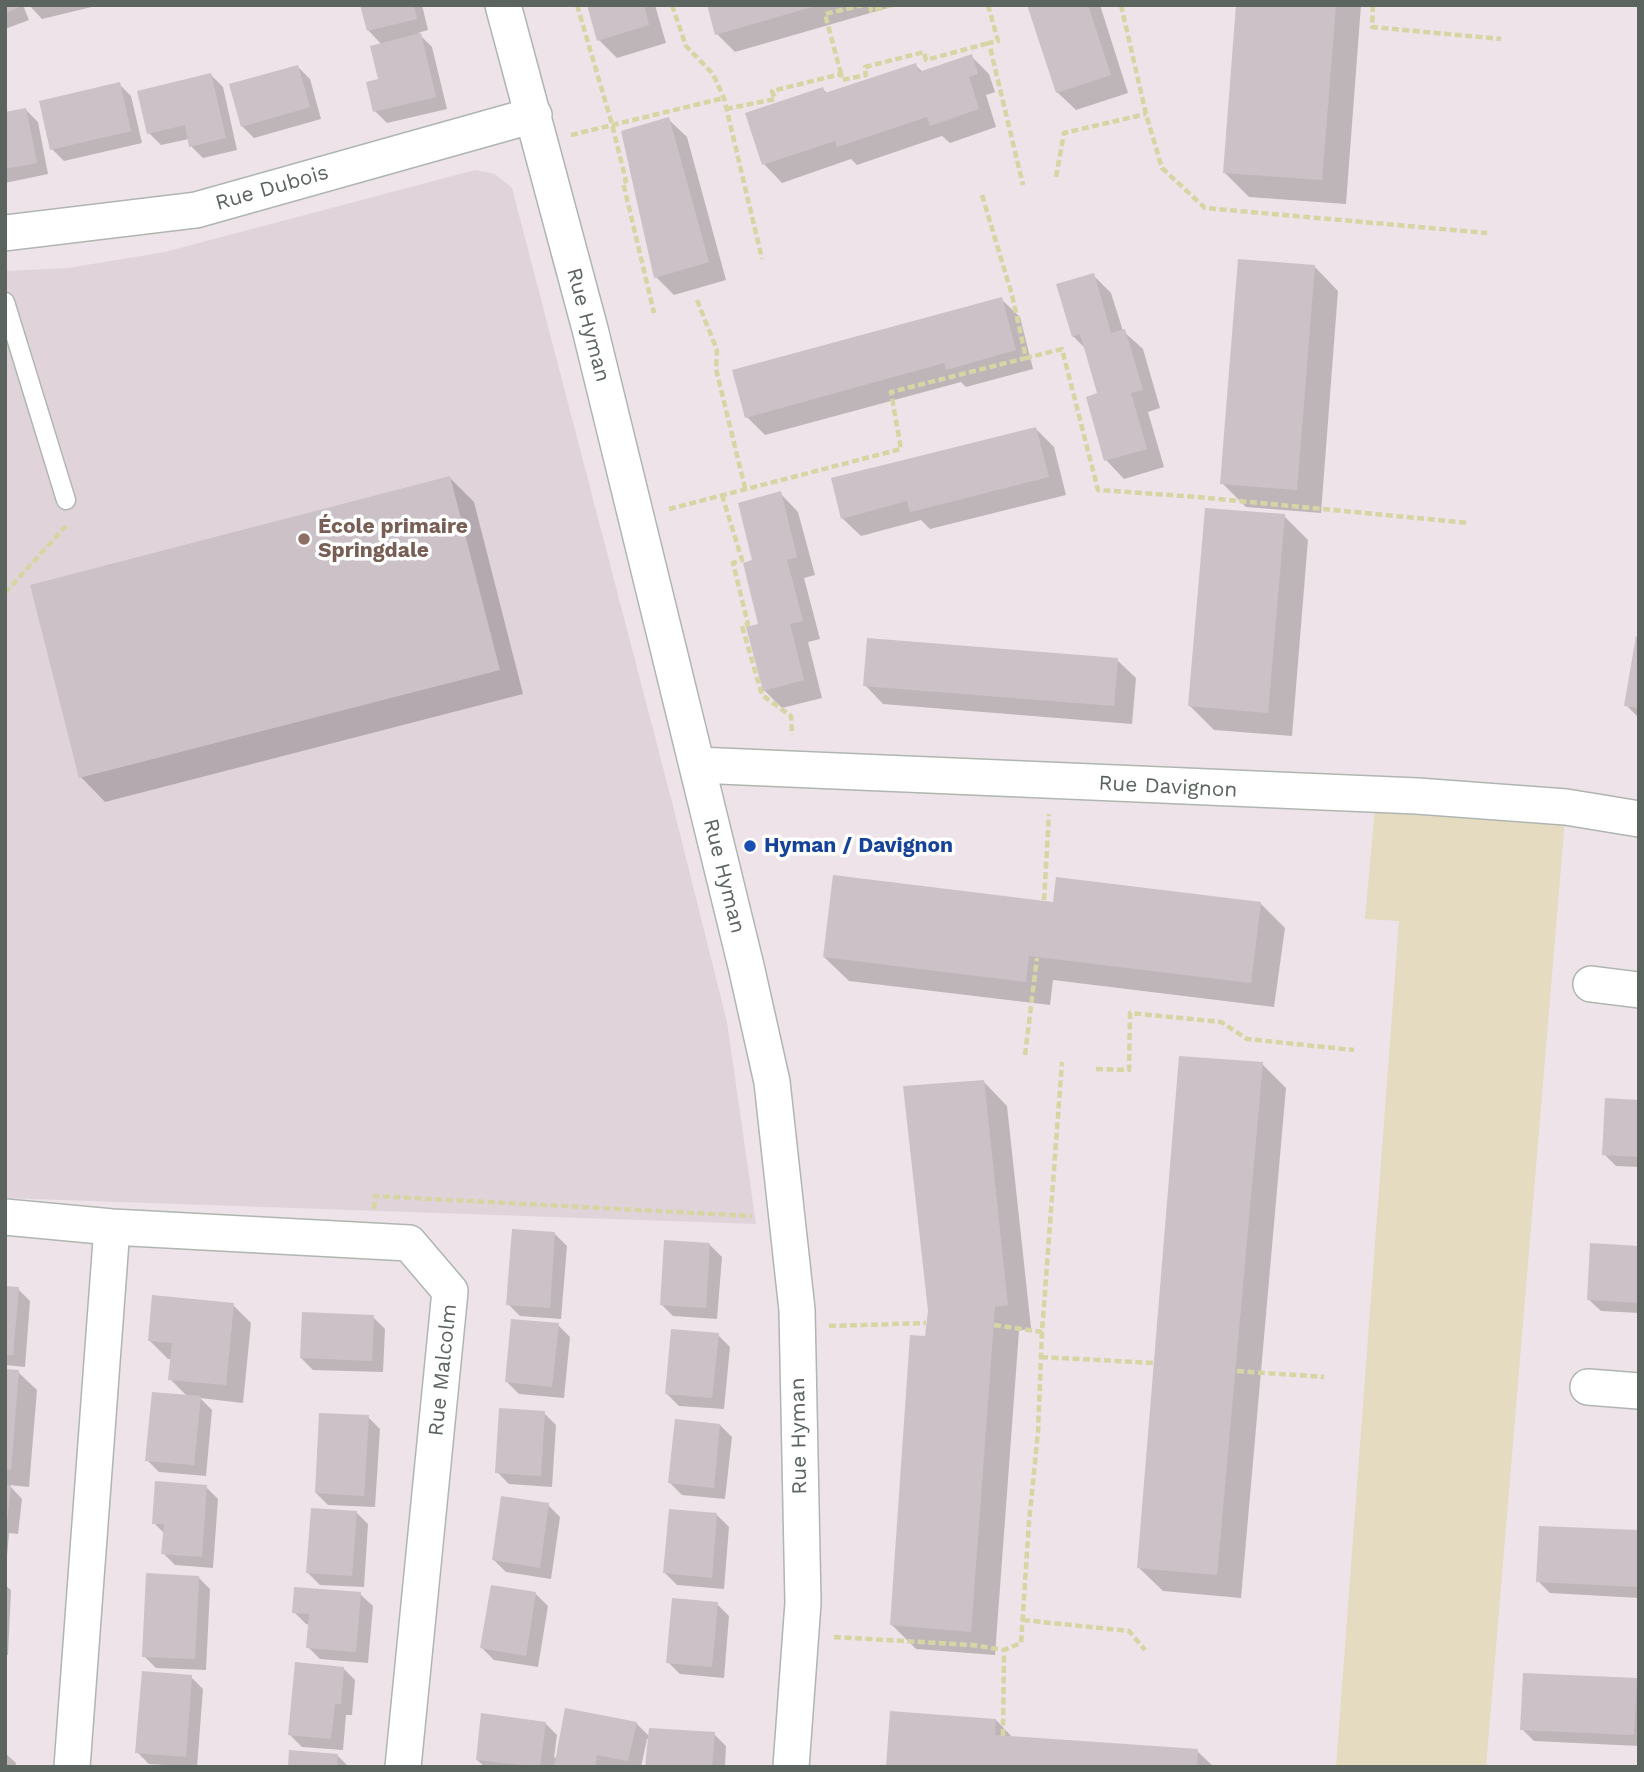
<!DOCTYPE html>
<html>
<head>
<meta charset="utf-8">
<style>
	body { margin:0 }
	#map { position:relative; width:1644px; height:1772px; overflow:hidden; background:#eee3e8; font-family:"Work Sans",sans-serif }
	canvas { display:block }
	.frame { position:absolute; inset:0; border:7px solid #5b645e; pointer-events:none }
</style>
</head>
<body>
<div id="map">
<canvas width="1644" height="1772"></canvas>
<div class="frame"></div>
</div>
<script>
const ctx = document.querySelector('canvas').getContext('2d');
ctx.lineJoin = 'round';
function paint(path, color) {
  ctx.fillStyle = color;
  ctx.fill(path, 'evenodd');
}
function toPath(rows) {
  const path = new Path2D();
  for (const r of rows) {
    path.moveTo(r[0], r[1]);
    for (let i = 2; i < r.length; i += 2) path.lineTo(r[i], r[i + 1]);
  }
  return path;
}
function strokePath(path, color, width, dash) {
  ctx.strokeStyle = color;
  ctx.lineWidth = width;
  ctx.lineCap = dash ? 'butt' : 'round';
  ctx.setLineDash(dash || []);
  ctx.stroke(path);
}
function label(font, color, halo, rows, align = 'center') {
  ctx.font = font + ' "Work Sans",sans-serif';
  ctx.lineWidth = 7;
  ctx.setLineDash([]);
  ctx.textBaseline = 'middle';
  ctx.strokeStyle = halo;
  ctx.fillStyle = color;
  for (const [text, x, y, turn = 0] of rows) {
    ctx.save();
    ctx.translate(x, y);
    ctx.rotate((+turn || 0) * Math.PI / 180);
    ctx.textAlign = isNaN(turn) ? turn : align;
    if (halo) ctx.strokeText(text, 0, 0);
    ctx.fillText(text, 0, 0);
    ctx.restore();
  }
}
paint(toPath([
	[475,170,495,174,512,188,673,806,727,1022,756,1224,5,1198,5,271,68,268,165,252]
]), '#e0d4da');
paint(toPath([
	[1376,796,1566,807,1486,1767,1336,1767,1399,921,1365,919]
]), '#e5dbc0');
paint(toPath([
	[5,5,23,5,29,20,5,29],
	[29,5,100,5,42,19],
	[362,5,422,5,428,30,418,33,432,47,447,109,387,123,375,111,382,45,368,30],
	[589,5,655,5,666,43,617,58,599,40],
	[708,5,898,5,735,52,717,34],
	[1030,5,1100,5,1128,93,1076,110,1057,92],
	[1238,5,1361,5,1346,204,1249,197,1225,173],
	[971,56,989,74,995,92,986,95,996,127,950,143,942,136,857,165,851,159,782,183,764,164,823,89,828,94,915,65,923,72],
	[298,67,310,79,321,119,254,138,242,126],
	[211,75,223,87,237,150,203,158,191,146,189,139,161,145,149,133],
	[119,84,131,96,142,143,64,161,52,149],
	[26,110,38,122,48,174,5,183,5,114],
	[668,119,687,137,726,280,674,295,656,277],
	[1314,266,1338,291,1321,513,1246,507,1222,483],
	[1093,275,1111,293,1123,331,1143,349,1160,408,1148,412,1164,467,1124,479,1106,460,1100,395,1086,349,1073,336],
	[1001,299,1020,317,1033,369,966,387,961,382,765,435,747,417],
	[1036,429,1054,447,1066,495,930,529,921,520,861,536,842,518],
	[450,478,474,502,523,694,105,802,81,777],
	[780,493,798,512,815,575,804,578,820,639,808,642,822,698,782,708,764,690,761,626],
	[1284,516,1308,540,1292,736,1214,730,1190,706],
	[1639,639,1639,718,1626,705],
	[1117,660,1136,678,1132,724,883,704,865,685],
	[1055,903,1261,904,1285,928,1274,1007,1053,980,1050,1005,849,981,824,957],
	[1262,1064,1286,1088,1241,1598,1163,1591,1138,1567],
	[983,1081,1007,1106,1031,1328,1019,1331,995,1655,916,1649,892,1625,927,1338],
	[1639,1102,1639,1167,1616,1166,1604,1154],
	[555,1234,567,1246,561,1319,520,1316,508,1304],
	[710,1245,722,1257,717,1319,673,1316,661,1304],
	[1639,1247,1639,1313,1601,1311,1588,1299],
	[5,1288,18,1289,30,1301,25,1367,5,1365],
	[233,1305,251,1323,243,1403,200,1398,212,1410,206,1476,159,1472,147,1460,188,1397,170,1379,172,1359,168,1359,149,1340],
	[373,1317,385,1329,383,1372,313,1370,301,1358],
	[558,1325,570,1337,564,1398,519,1394,507,1382],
	[718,1335,730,1347,724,1409,679,1406,667,1394],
	[5,1371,18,1372,37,1390,29,1487,9,1485,22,1499,18,1534,9,1533,6,1568],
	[544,1413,556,1425,552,1487,509,1484,497,1472],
	[368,1417,380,1429,375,1507,328,1505,316,1493],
	[720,1425,732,1437,725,1499,682,1495,670,1483],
	[206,1487,218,1499,213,1568,175,1565,163,1553,165,1534,154,1523],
	[548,1505,560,1517,551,1579,506,1572,494,1560],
	[356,1512,368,1524,364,1587,320,1585,308,1573],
	[717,1515,729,1527,724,1589,677,1585,665,1573],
	[1639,1532,1639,1598,1550,1593,1538,1581],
	[198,1577,210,1589,206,1670,156,1668,144,1656],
	[5,1585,11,1590,8,1655,5,1655],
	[360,1594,373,1606,368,1663,320,1659,308,1647,310,1625,306,1624,294,1612],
	[536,1594,548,1606,538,1667,494,1660,482,1648],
	[717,1604,729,1616,724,1678,680,1674,668,1662],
	[343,1668,355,1680,352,1715,346,1715,343,1750,302,1747,290,1735],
	[191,1677,203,1689,197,1767,149,1764,137,1752],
	[1637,1680,1639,1682,1639,1746,1534,1741,1522,1729],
	[996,1720,1013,1738,1197,1751,1214,1767,888,1767],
	[545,1723,557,1735,554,1758,636,1723,650,1737,714,1734,726,1746,725,1767,647,1767,649,1739,647,1739,641,1767,485,1767,477,1760],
	[5,1753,16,1763,15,1767,5,1767],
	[337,1755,349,1767,289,1767]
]), '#0003');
paint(toPath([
	[5,5,17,5,18,8,5,13],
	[360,5,414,5,417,19,367,31],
	[587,5,644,5,649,25,597,41],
	[707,5,815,5,815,6,715,35],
	[1027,5,1088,5,1111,75,1056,93],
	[1236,5,1336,5,1322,180,1223,173],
	[421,33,436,97,373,112,366,82,378,79,370,46],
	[972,54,978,74,969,77,979,109,930,126,927,117,837,147,835,141,762,165,745,113,823,87,825,93,916,63,919,72],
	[298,65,310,107,241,127,229,84],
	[211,73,226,138,189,147,185,125,147,134,137,91],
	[120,82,131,131,50,150,39,101],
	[26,108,37,163,5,169,5,112],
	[669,117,709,262,654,278,621,131],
	[1238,259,1315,265,1297,490,1220,484],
	[1094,273,1111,333,1125,329,1143,390,1131,393,1147,449,1104,461,1086,397,1097,393,1080,334,1072,337,1056,284],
	[1002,297,1016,350,946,370,944,363,745,418,732,370],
	[1036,427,1049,477,910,512,907,501,841,519,831,478],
	[450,476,500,670,79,778,30,585],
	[781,491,797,557,787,560,803,621,790,624,804,680,763,691,746,627,758,624,743,563,752,560,738,503],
	[1205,508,1285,514,1268,713,1188,706],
	[1636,636,1639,637,1639,708,1624,706],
	[867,638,1118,658,1114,706,863,686],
	[833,875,1053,902,1056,877,1261,902,1251,983,1029,956,1026,982,823,957],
	[1179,1056,1263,1062,1217,1575,1137,1568],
	[984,1080,1008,1305,995,1307,971,1632,890,1625,910,1335,925,1336,928,1311,903,1086],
	[1605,1098,1639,1100,1639,1157,1602,1155],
	[512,1229,555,1232,550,1308,506,1305],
	[664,1240,710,1243,706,1308,660,1305],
	[1590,1243,1639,1246,1639,1303,1587,1300],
	[5,1286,19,1287,13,1355,5,1355],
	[152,1295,234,1303,226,1385,168,1380,172,1343,148,1341],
	[302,1312,374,1315,372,1361,300,1358],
	[511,1319,559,1323,552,1387,505,1382],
	[671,1329,719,1333,712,1398,665,1394],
	[5,1369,19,1370,11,1470,5,1469],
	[152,1392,201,1396,194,1465,145,1461],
	[499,1408,545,1411,541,1476,495,1473],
	[319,1413,369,1415,364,1496,315,1493],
	[675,1419,720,1424,714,1488,668,1483],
	[155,1481,207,1485,202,1557,161,1554,164,1524,152,1524],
	[5,1485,11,1485,7,1522,5,1522],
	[501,1496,549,1503,540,1568,492,1560],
	[311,1508,357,1511,352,1576,306,1573],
	[669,1509,717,1513,712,1578,663,1573],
	[1539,1526,1639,1530,1639,1587,1536,1582],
	[146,1573,199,1576,195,1659,142,1657],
	[491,1585,536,1592,526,1656,480,1648],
	[294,1587,361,1592,356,1652,306,1648,309,1614,292,1613],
	[672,1598,718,1602,712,1667,666,1663],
	[295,1662,344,1667,341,1704,335,1704,331,1739,288,1735],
	[142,1671,192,1675,186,1757,135,1753],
	[1523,1673,1637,1678,1634,1735,1520,1730],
	[565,1708,637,1722,628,1761,597,1755,595,1767,554,1767],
	[890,1711,996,1719,995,1735,1198,1749,1197,1767,886,1767],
	[481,1713,546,1722,540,1767,476,1760],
	[649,1728,715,1732,712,1767,645,1767],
	[289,1750,338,1754,337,1767,288,1767]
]), '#cbc1c7');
const lane = toPath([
	[5,302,66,500]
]);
const street = toPath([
	[503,5,590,329,746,966,772,1082,797,1310,803,1603,791,1767],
	[5,233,196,210,534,115],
	[697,765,1417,796,1566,807,1639,819],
	[1591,984,1639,990],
	[5,1217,112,1227,409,1243,450,1291,403,1767],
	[1588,1387,1639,1391],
	[72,1767,112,1227]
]);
strokePath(lane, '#afb6b1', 21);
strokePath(street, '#afb6b1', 38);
strokePath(toPath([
	[577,5,612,124,626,181,623,182,654,313],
	[672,5,686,46,713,74,724,98,762,259],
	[870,5,871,11,892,5],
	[988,5,998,41,989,43,1023,185],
	[1121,5,1146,114,1162,168,1205,208,1487,233],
	[1373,5,1372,27,1501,39],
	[841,74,825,14,863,5],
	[726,109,775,99,772,91,841,74,842,80,866,75,865,67,924,52,926,60,989,43],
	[571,135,724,98],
	[1056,177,1064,133,1146,114],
	[982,195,1012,295,1026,358,1062,349,1098,490,1198,497,1469,523],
	[697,300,717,350,716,369,745,488],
	[722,495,742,560,733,563,748,624,742,626,762,695,791,716,792,735],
	[669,509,901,449,891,392,1026,358],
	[5,593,66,526],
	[1044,900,1049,814],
	[1025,1055,1037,958],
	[1096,1069,1129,1070,1130,1013,1221,1022,1247,1039,1354,1050],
	[374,1209,375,1196,752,1216],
	[994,1325,1042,1332],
	[829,1326,926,1323],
	[1041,1357,1153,1363],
	[1237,1371,1324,1377],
	[1023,1620,1129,1631,1145,1650],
	[834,1637,973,1645,1004,1650],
	[1003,1736,1004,1650,1021,1643,1029,1522,1038,1432,1042,1332,1062,1062]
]), '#d6d5a3', 4.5, [7, 3.5]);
strokePath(lane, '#fff', 18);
strokePath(street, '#fff', 35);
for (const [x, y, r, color] of [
	[304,539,7,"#8d6e63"],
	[750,846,7,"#1a4fb4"]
]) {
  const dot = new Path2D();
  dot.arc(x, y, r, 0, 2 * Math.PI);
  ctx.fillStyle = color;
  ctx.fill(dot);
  strokePath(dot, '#fff', 2.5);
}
label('21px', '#5b645e', '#fff', [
	["Rue Dubois",272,188,-16],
	["Rue Hyman",588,325,75],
	["Rue Davignon",1168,787,3],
	["Rue Hyman",724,876,76],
	["Rue Malcolm",443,1370,-84],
	["Rue Hyman",799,1436,-91]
]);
label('bold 21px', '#785e54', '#fff', [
	["École primaire",318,527],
	["Springdale",318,551]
], 'left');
label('bold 21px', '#164399', '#fff', [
	["Hyman / Davignon",764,846]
], 'left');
</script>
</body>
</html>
